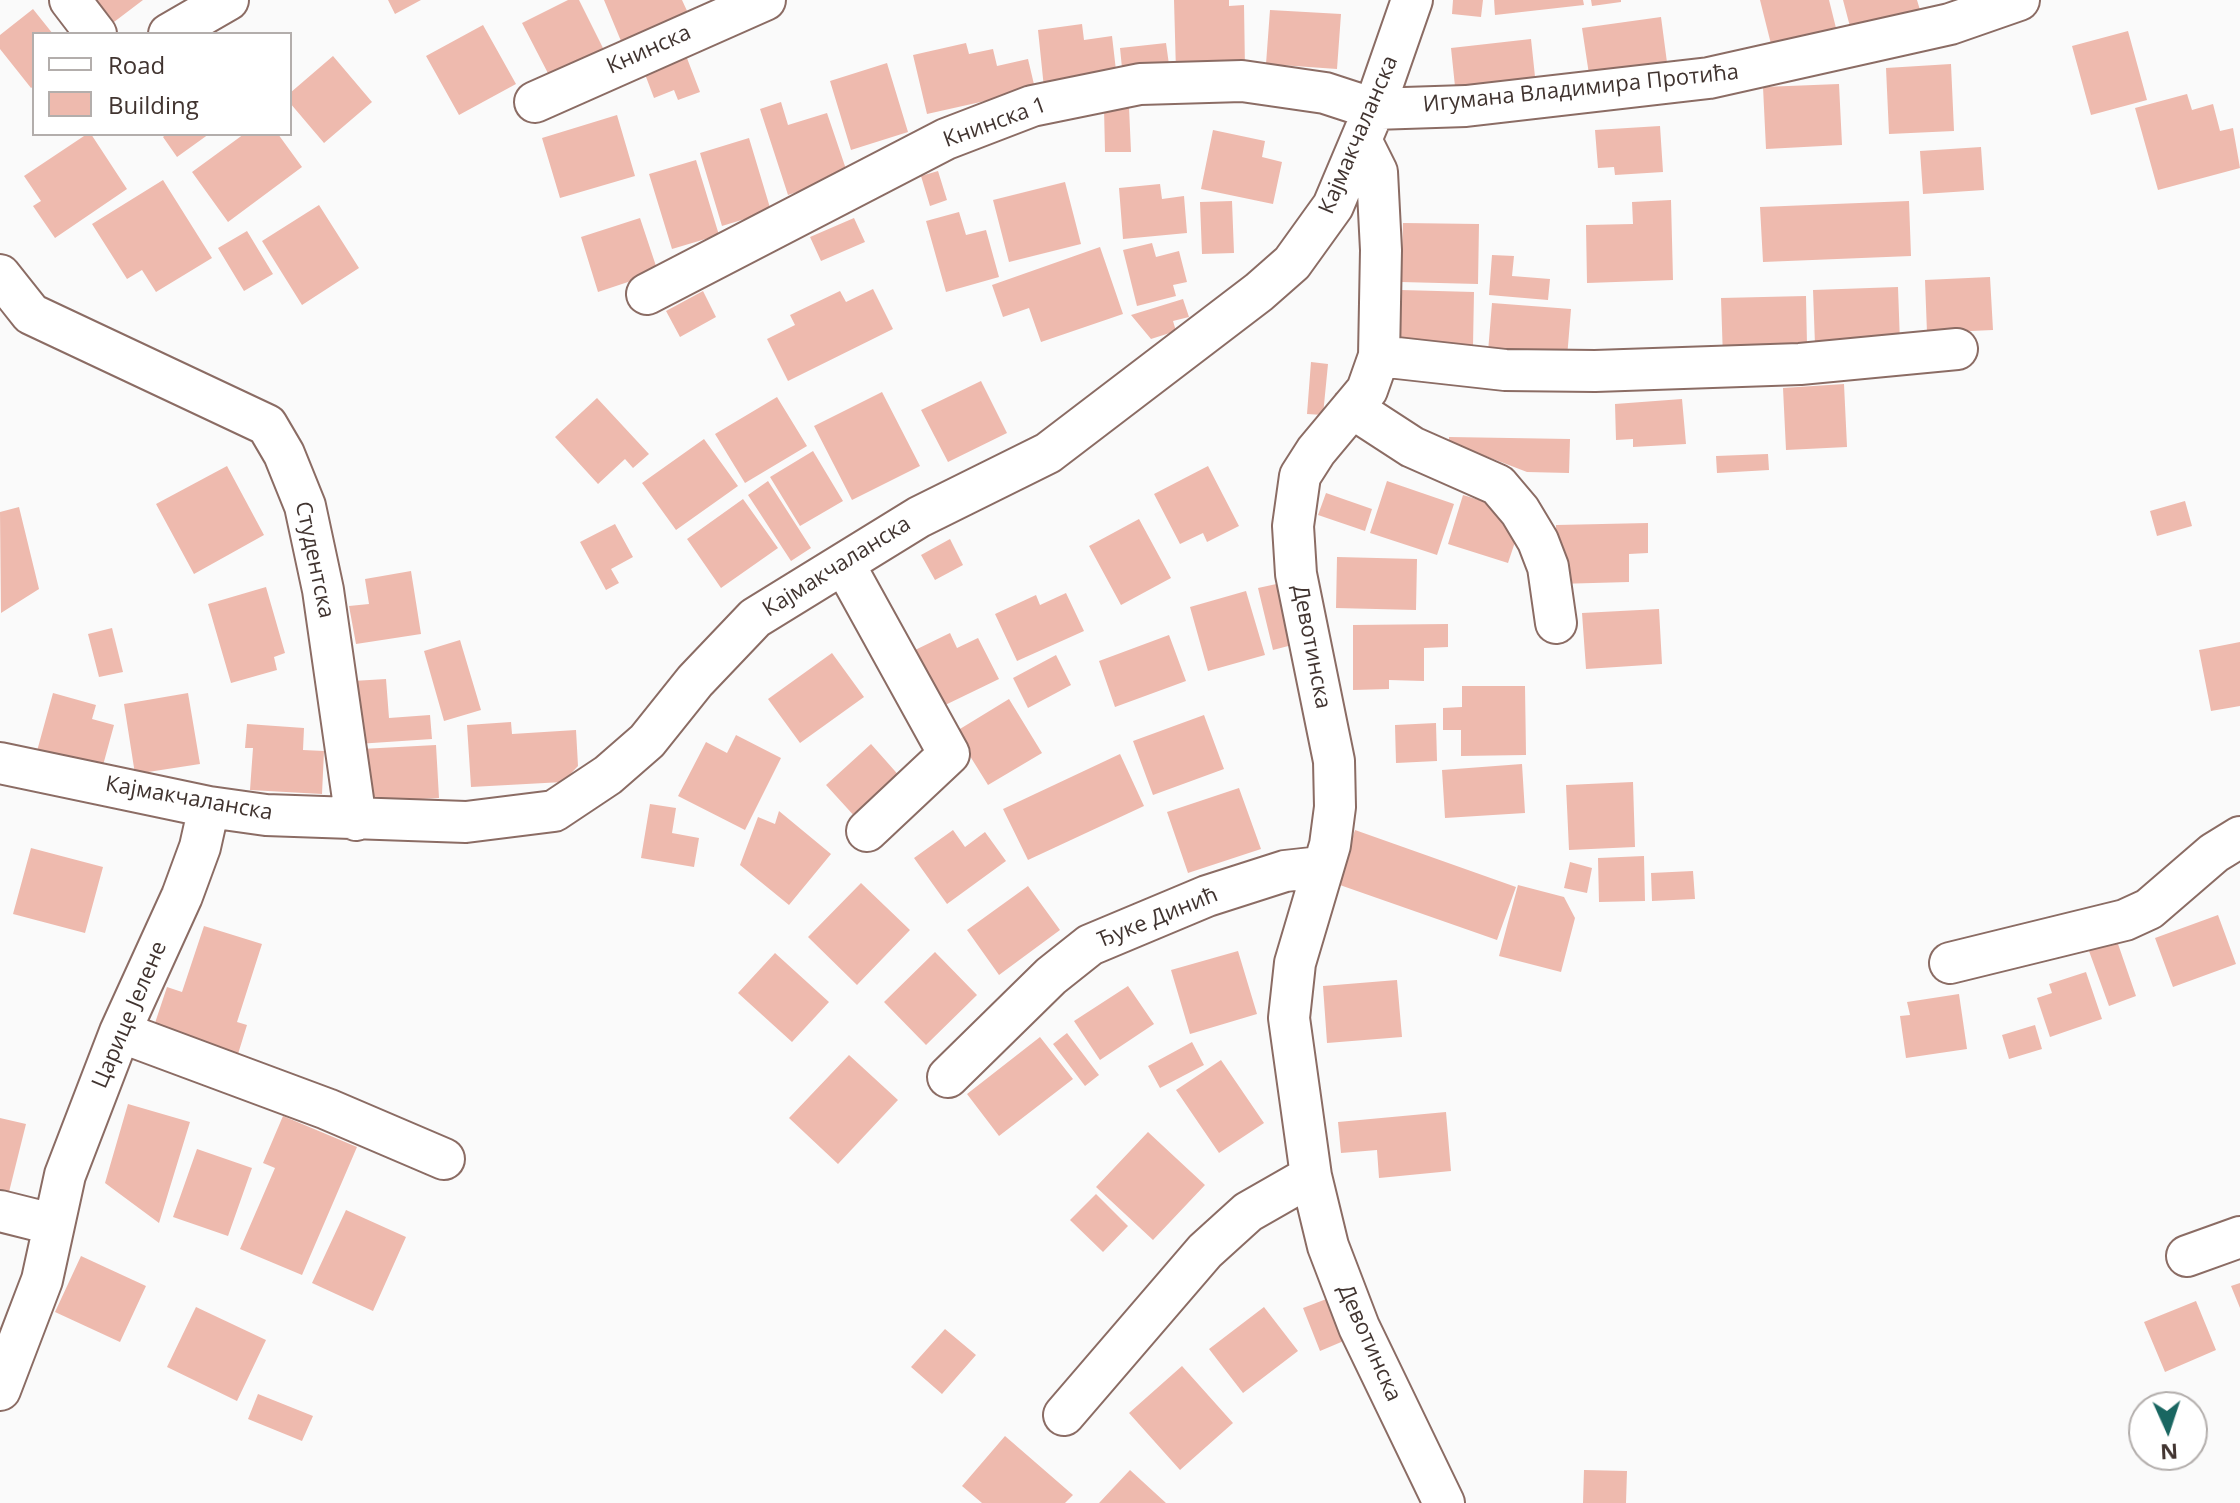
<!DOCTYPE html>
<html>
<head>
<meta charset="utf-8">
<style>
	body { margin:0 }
	#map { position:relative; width:2240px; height:1503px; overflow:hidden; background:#fafafa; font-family:"Open Sans",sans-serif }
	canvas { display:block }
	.legend { position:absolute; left:32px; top:32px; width:260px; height:104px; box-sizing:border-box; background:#fff; border:2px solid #b3aeac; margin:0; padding:10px 14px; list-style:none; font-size:24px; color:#413430 }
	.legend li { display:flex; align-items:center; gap:16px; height:40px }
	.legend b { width:40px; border:2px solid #b3aeac }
	.north { position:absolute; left:2128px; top:1391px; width:80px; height:80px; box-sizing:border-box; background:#fff; border:2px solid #b3aeac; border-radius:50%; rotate:177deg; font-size:22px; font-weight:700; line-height:32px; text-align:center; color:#413430 }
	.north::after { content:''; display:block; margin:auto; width:28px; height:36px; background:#196661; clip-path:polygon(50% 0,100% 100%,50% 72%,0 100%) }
</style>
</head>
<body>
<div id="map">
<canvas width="2240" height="1503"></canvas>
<ul class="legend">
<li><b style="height:10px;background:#fff"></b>Road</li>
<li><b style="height:22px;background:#eebaae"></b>Building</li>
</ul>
<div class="north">N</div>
</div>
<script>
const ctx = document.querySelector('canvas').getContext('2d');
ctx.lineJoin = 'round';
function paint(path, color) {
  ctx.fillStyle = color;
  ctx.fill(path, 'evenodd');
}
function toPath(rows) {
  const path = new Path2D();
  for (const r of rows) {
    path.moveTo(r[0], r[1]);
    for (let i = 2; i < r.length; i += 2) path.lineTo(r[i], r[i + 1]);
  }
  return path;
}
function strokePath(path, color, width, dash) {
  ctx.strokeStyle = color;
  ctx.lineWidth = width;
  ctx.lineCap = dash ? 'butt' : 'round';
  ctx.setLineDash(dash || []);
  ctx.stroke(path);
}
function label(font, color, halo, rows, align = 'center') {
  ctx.font = font + ' "Open Sans",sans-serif';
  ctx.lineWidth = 6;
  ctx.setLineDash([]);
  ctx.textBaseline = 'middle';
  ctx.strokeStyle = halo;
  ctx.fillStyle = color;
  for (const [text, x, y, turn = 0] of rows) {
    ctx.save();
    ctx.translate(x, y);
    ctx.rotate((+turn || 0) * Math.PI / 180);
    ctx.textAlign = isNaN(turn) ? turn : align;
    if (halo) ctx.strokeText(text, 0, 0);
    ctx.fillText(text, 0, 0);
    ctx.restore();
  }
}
paint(toPath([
	[97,0,143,0,114,22],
	[388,0,421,0,395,14],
	[568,0,579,0,606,54,552,81,522,23],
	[604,0,682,0,688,13,621,41],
	[1174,0,1229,0,1229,6,1244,5,1245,70,1176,72],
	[1453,0,1483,0,1481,17,1452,14],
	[1494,0,1583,0,1584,5,1495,15],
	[1591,0,1621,0,1621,2,1592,6],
	[1760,0,1829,0,1839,40,1774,56],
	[1843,0,1917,0,1923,20,1853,38],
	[33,9,53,34,34,34,34,86,31,88,0,49,0,35],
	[1270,10,1341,14,1337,69,1266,64],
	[1661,17,1668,70,1590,81,1582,28],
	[1082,24,1084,40,1112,36,1117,79,1044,88,1038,30],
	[483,25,516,84,459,115,426,56],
	[2128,31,2147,100,2091,115,2072,46],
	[1531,39,1536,86,1456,96,1451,48],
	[966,43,969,54,993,49,997,66,1028,59,1037,97,987,109,985,101,927,114,913,55],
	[1166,43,1170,72,1123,78,1120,48],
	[685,53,700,92,678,100,674,90,654,98,643,69],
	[333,56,372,102,324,143,290,103,290,93],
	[887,63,908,132,851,150,830,81],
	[1951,64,1954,131,1889,134,1886,68],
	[1839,84,1842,145,1766,149,1763,87],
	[2187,94,2192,110,2213,104,2220,131,2233,128,2240,168,2158,190,2135,108],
	[781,102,788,125,827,113,848,175,788,195,760,109],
	[1129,107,1131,152,1105,152,1104,108],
	[617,115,635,176,560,198,542,138],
	[1660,126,1663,172,1615,175,1614,167,1598,168,1595,130],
	[1213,130,1265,141,1262,157,1282,162,1273,204,1201,189],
	[87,134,91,134,127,189,55,238,33,206,41,201,24,176],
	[166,134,209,134,177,157,163,137],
	[244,134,278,134,302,167,228,222,192,172],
	[749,138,771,211,722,226,700,153],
	[1981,147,1984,190,1923,194,1920,151],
	[696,160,719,235,672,249,649,174],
	[938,171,947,200,930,206,921,176],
	[163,180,212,258,156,292,142,270,127,279,92,224],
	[1065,182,1081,244,1009,262,993,200],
	[1160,184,1162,199,1184,196,1187,233,1123,239,1119,188],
	[1671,200,1673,280,1587,283,1586,225,1633,224,1632,202],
	[1232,201,1234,253,1202,254,1200,202],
	[1909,201,1911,256,1763,262,1760,207],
	[319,205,359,268,302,305,262,241],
	[959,212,966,235,986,230,999,277,946,292,926,221],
	[640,218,658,272,598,292,581,237],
	[854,218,865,242,821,261,810,237],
	[1403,223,1479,224,1478,284,1401,282],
	[247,231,273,274,244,291,218,248],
	[1152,243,1156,257,1179,251,1187,282,1173,285,1176,296,1137,306,1123,250],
	[1100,247,1123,314,1041,342,1029,308,1003,317,992,285],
	[1492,255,1514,256,1512,276,1550,279,1548,300,1489,295],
	[1990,277,1993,330,1927,333,1925,280],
	[1898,287,1900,343,1815,345,1813,290],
	[873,289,893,329,788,381,767,339,795,325,790,315,840,291,846,302],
	[1401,290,1474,292,1473,346,1399,343],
	[703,291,716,317,680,337,666,311],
	[1806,296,1807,345,1723,359,1721,298],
	[1183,299,1189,317,1173,321,1176,331,1151,339,1131,315],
	[1492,303,1571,309,1567,358,1488,352],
	[1311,362,1328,364,1323,415,1307,414],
	[981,381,1007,433,948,462,921,410],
	[1844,384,1847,447,1786,450,1783,388],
	[882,392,920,466,852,500,814,426],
	[777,397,807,446,745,483,715,434],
	[597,398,649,454,633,468,625,459,598,484,555,437],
	[1682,399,1686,444,1633,447,1633,439,1616,440,1615,404],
	[1449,437,1570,439,1569,473,1527,472,1449,442],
	[704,439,738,486,676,530,642,483],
	[813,451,843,501,800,526,770,477],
	[1768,454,1769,470,1717,473,1716,456],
	[227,466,264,535,194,574,156,504],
	[1208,466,1239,526,1207,542,1203,533,1180,544,1154,494],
	[768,481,811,548,791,561,748,495],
	[1387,481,1454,504,1437,555,1370,533],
	[1326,493,1372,509,1365,531,1318,515],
	[1463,495,1489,503,1517,536,1508,563,1448,544],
	[743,499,778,548,721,588,687,539],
	[2185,501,2192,526,2157,536,2150,511],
	[19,507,39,589,1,613,0,512],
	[1139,519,1171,578,1121,605,1089,546],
	[1648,523,1648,553,1629,554,1629,582,1557,584,1556,525],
	[615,524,633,557,611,569,619,583,606,590,580,542],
	[950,539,963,565,935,580,921,555],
	[1337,557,1417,559,1416,610,1336,608],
	[411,571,421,634,356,644,349,606,369,604,365,579],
	[1281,583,1296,644,1273,650,1258,588],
	[266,587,285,653,274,657,277,670,231,683,208,604],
	[1246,591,1265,655,1208,671,1190,607],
	[1066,593,1084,631,1017,661,995,614,1036,595,1040,605],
	[1659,609,1662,664,1586,669,1582,613],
	[1448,624,1448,647,1424,648,1424,681,1389,680,1389,689,1353,690,1353,625],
	[112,628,123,672,99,677,88,634],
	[950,633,957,648,978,638,999,679,939,708,911,652],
	[1169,635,1186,681,1115,707,1099,661],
	[460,640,481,710,444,721,424,651],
	[2240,642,2240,706,2211,711,2199,650],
	[832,653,864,697,800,743,768,699],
	[1056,655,1071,685,1028,708,1013,678],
	[386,679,389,718,430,715,432,739,357,744,353,681],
	[1462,686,1525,686,1526,755,1461,756,1461,730,1443,730,1443,708,1462,707],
	[53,693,96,705,92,719,114,725,102,769,37,751],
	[188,693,200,764,135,774,124,704],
	[1009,699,1042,753,988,785,955,732],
	[1204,715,1224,769,1153,795,1133,741],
	[511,722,512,734,576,730,578,766,563,782,471,787,467,725],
	[1436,723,1437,761,1396,763,1395,725],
	[247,724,304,728,303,750,324,751,322,794,250,790,253,748,245,748],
	[736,735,781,758,745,830,678,796,706,742,727,753],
	[871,744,902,779,857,819,826,785],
	[436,745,439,798,364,802,361,749],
	[1120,754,1144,806,1028,860,1003,809],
	[1522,764,1525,813,1445,818,1442,770],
	[1633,782,1635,847,1569,850,1566,785],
	[1239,788,1261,849,1188,873,1167,812],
	[650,804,676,808,672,833,699,838,694,867,641,858],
	[779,811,831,854,789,905,740,865,758,817,775,824],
	[953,830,965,847,985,832,1006,861,947,904,914,858],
	[1355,830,1516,887,1497,940,1337,884],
	[31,848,103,867,85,933,13,914],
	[1644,856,1645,901,1599,902,1598,858],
	[1570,862,1592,868,1587,893,1564,888],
	[1693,871,1695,899,1652,901,1651,873],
	[861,883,910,930,857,985,808,937],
	[1518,885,1564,897,1575,918,1561,972,1499,956],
	[1028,886,1060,930,999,975,967,930],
	[2218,915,2236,964,2173,987,2155,938],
	[204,926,262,944,237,1022,247,1025,238,1054,154,1026,167,987,182,992],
	[2117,941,2136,996,2109,1006,2089,951],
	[1238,951,1257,1014,1190,1034,1171,970],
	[935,952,977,995,926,1045,884,1002],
	[775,953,829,1002,792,1042,738,993],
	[2086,972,2102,1019,2050,1037,2037,998,2052,993,2049,984],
	[1397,980,1402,1037,1327,1043,1323,986],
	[1128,986,1154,1024,1100,1060,1074,1021],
	[1959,994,1967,1049,1906,1058,1900,1016,1910,1015,1907,1002],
	[2035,1025,2042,1049,2009,1059,2002,1035],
	[1067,1033,1099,1075,1085,1086,1053,1044],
	[1040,1037,1073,1079,999,1136,967,1094],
	[1192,1042,1204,1065,1160,1088,1148,1066],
	[849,1055,898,1100,838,1164,789,1118],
	[1221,1060,1264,1123,1219,1153,1176,1090],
	[128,1104,190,1122,159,1223,105,1183],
	[1446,1112,1451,1171,1379,1178,1377,1150,1341,1153,1338,1122],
	[283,1116,357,1147,302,1275,240,1249,275,1168,263,1163],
	[0,1118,26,1124,8,1196,0,1194],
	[1148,1132,1205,1185,1153,1240,1096,1187],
	[197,1149,252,1168,228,1236,173,1217],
	[1096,1194,1128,1226,1103,1252,1070,1220],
	[346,1210,406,1237,373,1311,312,1283],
	[81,1256,146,1286,120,1342,55,1312],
	[2240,1283,2240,1308,2231,1286],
	[1329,1298,1346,1340,1320,1351,1303,1308],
	[2196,1301,2216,1350,2165,1372,2144,1322],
	[196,1307,266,1340,237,1401,167,1367],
	[1264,1307,1298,1351,1243,1393,1209,1349],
	[945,1329,976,1355,942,1394,911,1367],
	[1182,1366,1233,1423,1180,1470,1129,1413],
	[258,1394,313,1416,302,1441,248,1419],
	[1005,1436,1073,1495,1065,1503,982,1503,962,1486],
	[1130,1470,1166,1503,1099,1503],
	[1584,1470,1627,1471,1626,1503,1583,1503]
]), '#eebaae');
const minor = toPath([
	[70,0,96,34],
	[169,34,228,0],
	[535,102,765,0],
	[1361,140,1377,172,1381,250,1379,356,1367,390,1316,451,1300,476,1293,526,1296,574,1334,761,1335,807,1330,845,1295,963,1289,1018,1311,1176,1328,1246,1359,1327,1444,1503],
	[0,275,31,314,267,425,284,454,305,506,323,590,356,820],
	[647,294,946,139,1032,106,1140,84,1242,81,1325,93,1374,109,1466,106,1709,78,1950,24,2019,0],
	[1379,356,1505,370,1595,371,1800,364,1957,349],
	[1352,408,1412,447,1498,485,1520,511,1538,541,1548,567,1556,623],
	[844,564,949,754,867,831],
	[0,763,209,807,266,815,466,822,554,811,608,775,647,741,695,681,755,618,919,517,1048,453,1259,292,1292,263,1333,206,1374,109,1412,0],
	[1950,963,2125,920,2149,909,2214,853,2240,837],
	[120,1032,327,1109,444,1159],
	[948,1077,1051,976,1090,945,1207,896,1285,871,1321,867],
	[0,1211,52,1224],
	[2187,1256,2240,1237],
	[0,1390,42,1280,65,1175,120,1032,182,896,200,847,209,807],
	[1064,1415,1205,1251,1248,1212,1311,1176]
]);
strokePath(minor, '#8b6c64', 44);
strokePath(minor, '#fff', 40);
label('22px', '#413430', '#fff', [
	["Книнска",649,50,-24],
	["Игумана Владимира Протића",1581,89,-6],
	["Книнска 1",995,123,-20],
	["Кајмакчаланска",1359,135,-67],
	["Студентска",314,560,78],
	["Кајмакчаланска",837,567,-32],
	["Девотинска",1311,647,79],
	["Кајмакчаланска",189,799,10],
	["Ђуке Динић",1158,918,-22],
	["Царице Јелене",130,1015,-67],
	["Девотинска",1369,1343,66]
]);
</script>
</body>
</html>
